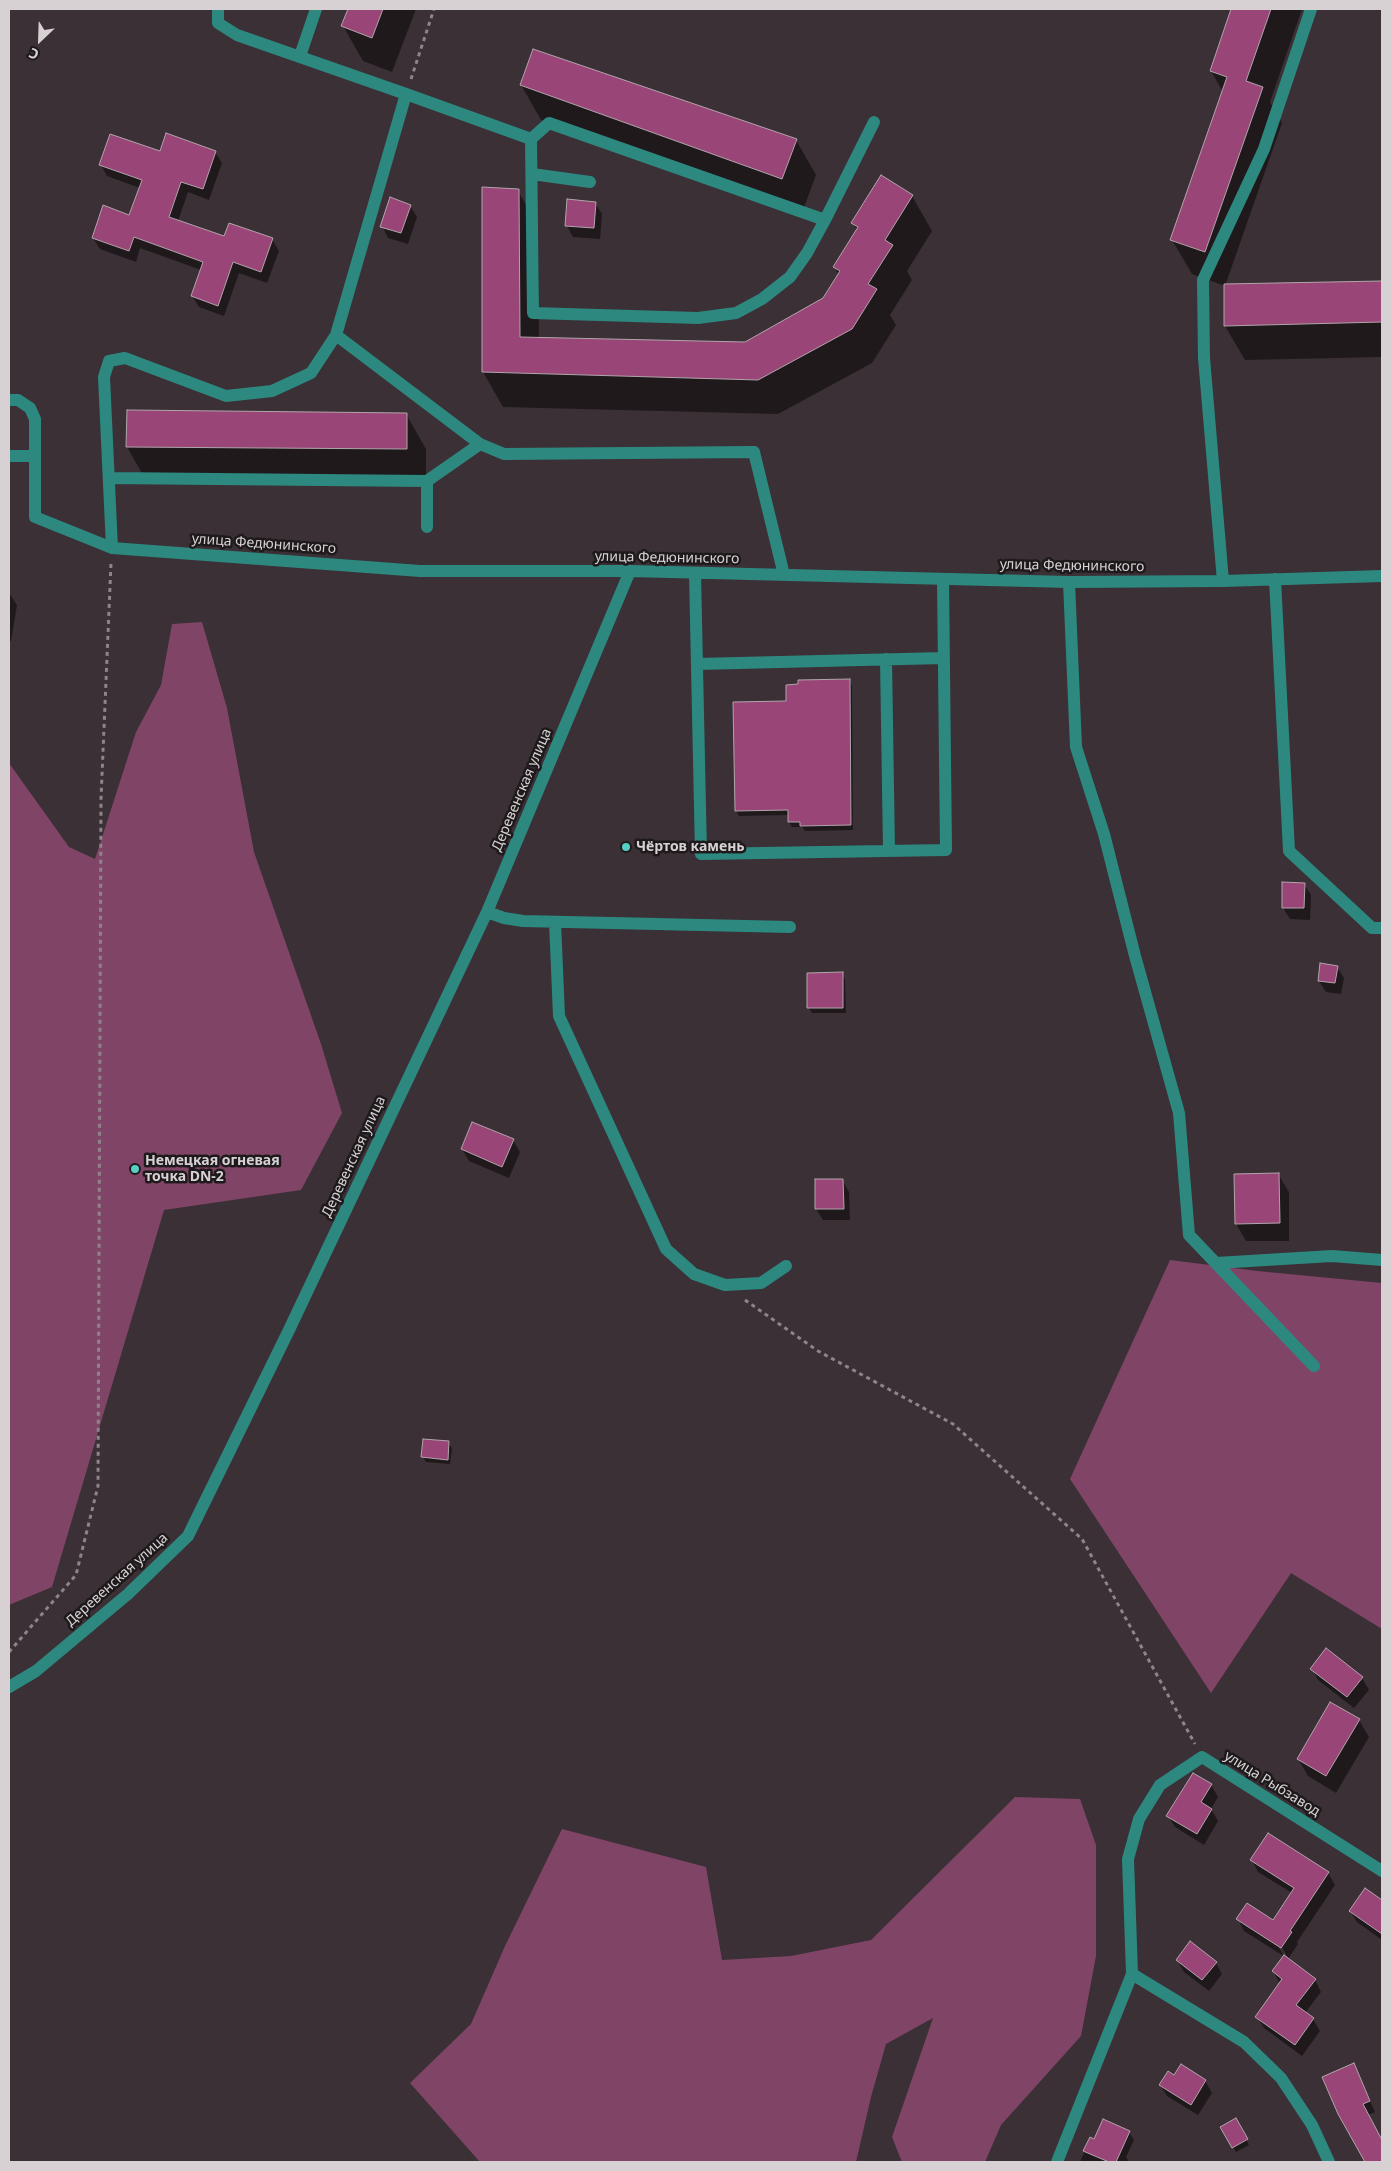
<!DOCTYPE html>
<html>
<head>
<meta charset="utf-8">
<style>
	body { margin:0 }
	#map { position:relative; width:1391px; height:2171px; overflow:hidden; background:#3a3035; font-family:"Noto Sans",sans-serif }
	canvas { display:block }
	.frame { position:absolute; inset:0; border:10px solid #d7d1d4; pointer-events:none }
	.north { position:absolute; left:15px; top:15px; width:50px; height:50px; -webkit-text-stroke:4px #1e1a1c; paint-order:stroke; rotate:204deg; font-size:14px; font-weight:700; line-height:20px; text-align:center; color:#d7d1d4 }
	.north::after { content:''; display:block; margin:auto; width:18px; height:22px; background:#d7d1d4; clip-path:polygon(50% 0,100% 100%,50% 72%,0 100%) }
</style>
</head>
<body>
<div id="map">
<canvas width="1391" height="2171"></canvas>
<div class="frame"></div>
<div class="north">С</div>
</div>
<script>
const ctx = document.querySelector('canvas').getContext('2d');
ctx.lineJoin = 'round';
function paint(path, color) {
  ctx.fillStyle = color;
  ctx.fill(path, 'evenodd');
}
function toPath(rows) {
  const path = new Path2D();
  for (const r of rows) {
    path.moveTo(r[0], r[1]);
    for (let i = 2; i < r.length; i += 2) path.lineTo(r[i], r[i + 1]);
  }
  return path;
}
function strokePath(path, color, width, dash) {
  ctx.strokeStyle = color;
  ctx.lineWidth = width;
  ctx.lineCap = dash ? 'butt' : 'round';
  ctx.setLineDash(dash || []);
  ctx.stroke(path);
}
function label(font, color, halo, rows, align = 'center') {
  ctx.font = font + ' "Noto Sans",sans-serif';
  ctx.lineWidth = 5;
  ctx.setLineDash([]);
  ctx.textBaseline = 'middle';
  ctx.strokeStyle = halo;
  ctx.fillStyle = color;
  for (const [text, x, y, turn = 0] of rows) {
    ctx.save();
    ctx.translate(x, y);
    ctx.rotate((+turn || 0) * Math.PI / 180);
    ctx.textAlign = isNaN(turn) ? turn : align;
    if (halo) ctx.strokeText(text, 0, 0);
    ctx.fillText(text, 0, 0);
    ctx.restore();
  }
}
paint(toPath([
	[202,622,227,708,254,852,321,1044,342,1113,301,1190,164,1210,52,1587,9,1605,9,763,69,847,95,859,136,732,161,685,172,624],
	[1170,1260,1257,1271,1382,1283,1382,1629,1291,1573,1211,1693,1070,1479],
	[1015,1797,1080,1799,1096,1845,1096,1956,1081,2036,1001,2125,985,2162,902,2162,892,2137,933,2018,886,2044,871,2097,856,2162,480,2162,410,2083,471,2024,505,1946,562,1829,706,1867,722,1960,791,1956,871,1940]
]), '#804566');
paint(toPath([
	[349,9,416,9,392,72,363,61,343,26],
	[1233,9,1302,9,1270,102,1282,123,1225,286,1382,282,1382,357,1245,360,1225,326,1225,286,1192,274,1172,240,1223,92,1211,71],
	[521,85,796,140,816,175,802,213,541,120],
	[215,152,222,163,209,200,188,192,178,221,225,238,272,239,279,251,267,283,239,273,224,316,199,307,192,296,201,270,140,248,136,262,100,249,93,238,130,216,140,188,107,176,101,165,160,153],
	[518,191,538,225,539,339,745,344,824,299,839,275,834,267,857,230,853,223,912,196,932,231,907,271,912,280,890,315,896,325,872,363,778,414,503,407,483,372],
	[595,203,602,214,600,239,573,237,567,226],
	[410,206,417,217,408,244,388,238,382,226],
	[128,411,406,414,426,449,426,484,147,482,127,447],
	[9,593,17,605,11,641,9,641],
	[849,681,852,686,853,830,805,831,802,827,792,827,789,822,789,815,739,816,736,811,787,702],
	[1304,884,1311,895,1310,920,1290,919,1283,908],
	[1337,967,1344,978,1341,994,1326,992,1319,981],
	[808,974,842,974,845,979,846,1013,812,1013,809,1008],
	[513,1140,520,1152,509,1178,469,1161,462,1149],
	[1278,1174,1289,1192,1289,1241,1246,1241,1236,1224],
	[842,1180,849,1192,850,1220,823,1220,816,1209],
	[448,1443,452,1448,450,1464,426,1462,423,1457],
	[1312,1669,1362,1678,1369,1690,1354,1708,1318,1680],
	[1359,1720,1369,1737,1336,1793,1308,1776,1298,1759],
	[1193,1774,1211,1785,1218,1797,1211,1809,1218,1821,1204,1845,1175,1827,1168,1816],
	[1269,1834,1328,1873,1335,1885,1297,1942,1298,1944,1288,1959,1315,1980,1321,1992,1305,2013,1313,2019,1320,2031,1302,2056,1264,2028,1257,2017,1280,1984,1273,1971,1285,1957,1244,1931,1238,1919,1273,1921,1292,1893,1258,1872,1252,1860],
	[1279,1942,1288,1958,1285,1958,1277,1944],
	[1365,1889,1382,1902,1382,1940,1357,1922,1350,1911],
	[1177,1960,1216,1963,1222,1974,1209,1991,1184,1972],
	[1353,2065,1375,2112,1368,2115,1382,2142,1382,2162,1362,2162,1366,2160],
	[1175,2076,1205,2081,1212,2093,1198,2115,1167,2096,1160,2085],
	[1235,2120,1249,2145,1236,2152,1222,2127],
	[1129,2132,1134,2140,1126,2157,1129,2162,1080,2162,1090,2139,1095,2140]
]), '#0007');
const building = toPath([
	[348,9,383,9,372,38,341,26,348,9],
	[1231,9,1271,9,1246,81,1263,87,1205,252,1170,240,1227,77,1210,71,1231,9],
	[533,49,797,139,782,179,520,85,533,49],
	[166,133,216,151,203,189,181,182,169,217,224,236,229,223,273,238,261,272,233,262,218,306,191,296,203,262,134,237,129,251,92,238,103,205,129,215,142,180,99,165,110,134,160,151,166,133],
	[881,175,913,195,885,240,893,245,868,284,877,289,852,329,758,380,482,372,482,187,519,189,520,337,745,342,823,298,840,271,833,267,858,227,851,223,881,175],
	[390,197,411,205,401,233,380,227,390,197],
	[567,199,596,202,594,228,565,226,567,199],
	[1382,281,1382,322,1224,326,1224,284,1382,281],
	[127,410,407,413,407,449,126,447,127,410],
	[850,679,851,825,800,826,800,822,788,822,788,810,735,811,733,702,786,701,786,685,798,684,798,680,850,679],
	[1282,882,1305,883,1304,908,1282,908,1282,882],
	[1320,963,1338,966,1335,983,1318,981,1320,963],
	[843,972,843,1008,807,1008,807,973,843,972],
	[472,1122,514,1139,502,1167,461,1149,472,1122],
	[1279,1173,1280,1223,1235,1224,1234,1174,1279,1173],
	[815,1179,843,1179,844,1209,815,1209,815,1179],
	[423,1439,449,1441,448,1460,421,1457,423,1439],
	[1326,1648,1363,1677,1347,1697,1310,1669,1326,1648],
	[1330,1702,1360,1719,1326,1776,1297,1759,1330,1702],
	[1193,1773,1212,1784,1201,1802,1212,1809,1197,1834,1166,1816,1193,1773],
	[1268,1833,1329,1872,1290,1931,1292,1932,1281,1948,1236,1919,1247,1903,1273,1920,1294,1888,1250,1860,1268,1833],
	[1365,1888,1382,1900,1382,1934,1349,1911,1365,1888],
	[1190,1941,1217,1962,1202,1980,1176,1960,1190,1941],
	[1284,1955,1316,1979,1296,2005,1314,2018,1295,2045,1255,2017,1282,1979,1272,1971,1284,1955],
	[1354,2063,1370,2101,1363,2104,1382,2140,1382,2162,1365,2162,1338,2114,1322,2077,1354,2063],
	[1181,2064,1206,2080,1191,2105,1159,2085,1168,2071,1174,2075,1181,2064],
	[1236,2118,1248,2139,1232,2148,1220,2127,1236,2118],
	[1103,2119,1130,2131,1116,2162,1109,2162,1083,2151,1090,2137,1094,2139,1103,2119]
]);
paint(building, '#9a4577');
strokePath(building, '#b1a5ab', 1);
strokePath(toPath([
	[411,79,434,9],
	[745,1300,818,1351,953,1424,1082,1539,1195,1744],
	[9,1652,76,1575,98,1486,101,799,111,563]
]), '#8d8589', 3, [4, 4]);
strokePath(toPath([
	[218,9,218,23,237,35,406,94,336,335,480,444,504,454,754,452,784,575],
	[300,56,316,9],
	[406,94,531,139,549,123,825,220],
	[531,139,533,313,698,318,736,313,762,299,790,277,807,253,825,220,874,122],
	[532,174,590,182],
	[9,400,18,400,30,408,35,419,35,517,112,548,420,571,630,571,1069,582,1223,581,1382,576],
	[9,456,35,456],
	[109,478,427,481,480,444],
	[427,527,427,481],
	[112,548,104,377,109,361,125,358,226,396,272,391,311,373,336,335],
	[695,573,701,854,946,850,943,579],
	[1275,579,1289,851,1372,928,1382,928],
	[1223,581,1204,358,1203,280,1264,149,1311,9],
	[1069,582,1076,747,1104,834,1135,956,1179,1113,1189,1235,1314,1366],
	[886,659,889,851],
	[697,664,944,658],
	[487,912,504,918,523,921,790,927],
	[555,922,559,1016,666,1249,694,1274,725,1285,761,1283,786,1266],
	[1216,1263,1332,1256,1382,1260],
	[9,1687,36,1671,128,1594,188,1536,289,1330,487,912,630,571],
	[1132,1974,1244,2042,1281,2078,1312,2125,1329,2162],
	[1057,2162,1132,1974,1128,1859,1139,1819,1160,1785,1202,1757,1382,1871]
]), '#2d8880', 12);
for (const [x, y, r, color] of [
	[626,847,5,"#56cec4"],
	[135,1169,5,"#56cec4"]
]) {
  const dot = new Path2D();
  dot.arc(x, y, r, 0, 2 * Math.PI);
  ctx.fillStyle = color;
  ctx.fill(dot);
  strokePath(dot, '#1e1a1c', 2);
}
label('14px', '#d7d1d4', '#1e1a1c', [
	["улица Федюнинского",264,544,4],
	["улица Федюнинского",667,558,1],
	["улица Федюнинского",1072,566,1],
	["Деревенская улица",522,790,-67],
	["Деревенская улица",354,1157,-65],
	["Деревенская улица",117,1580,-42],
	["улица Рыбзавод",1272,1784,32]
]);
label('bold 14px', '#d7d1d4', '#1e1a1c', [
	["Чёртов камень",636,847],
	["Немецкая огневая",145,1161],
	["точка DN-2",145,1177]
], 'left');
</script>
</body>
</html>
